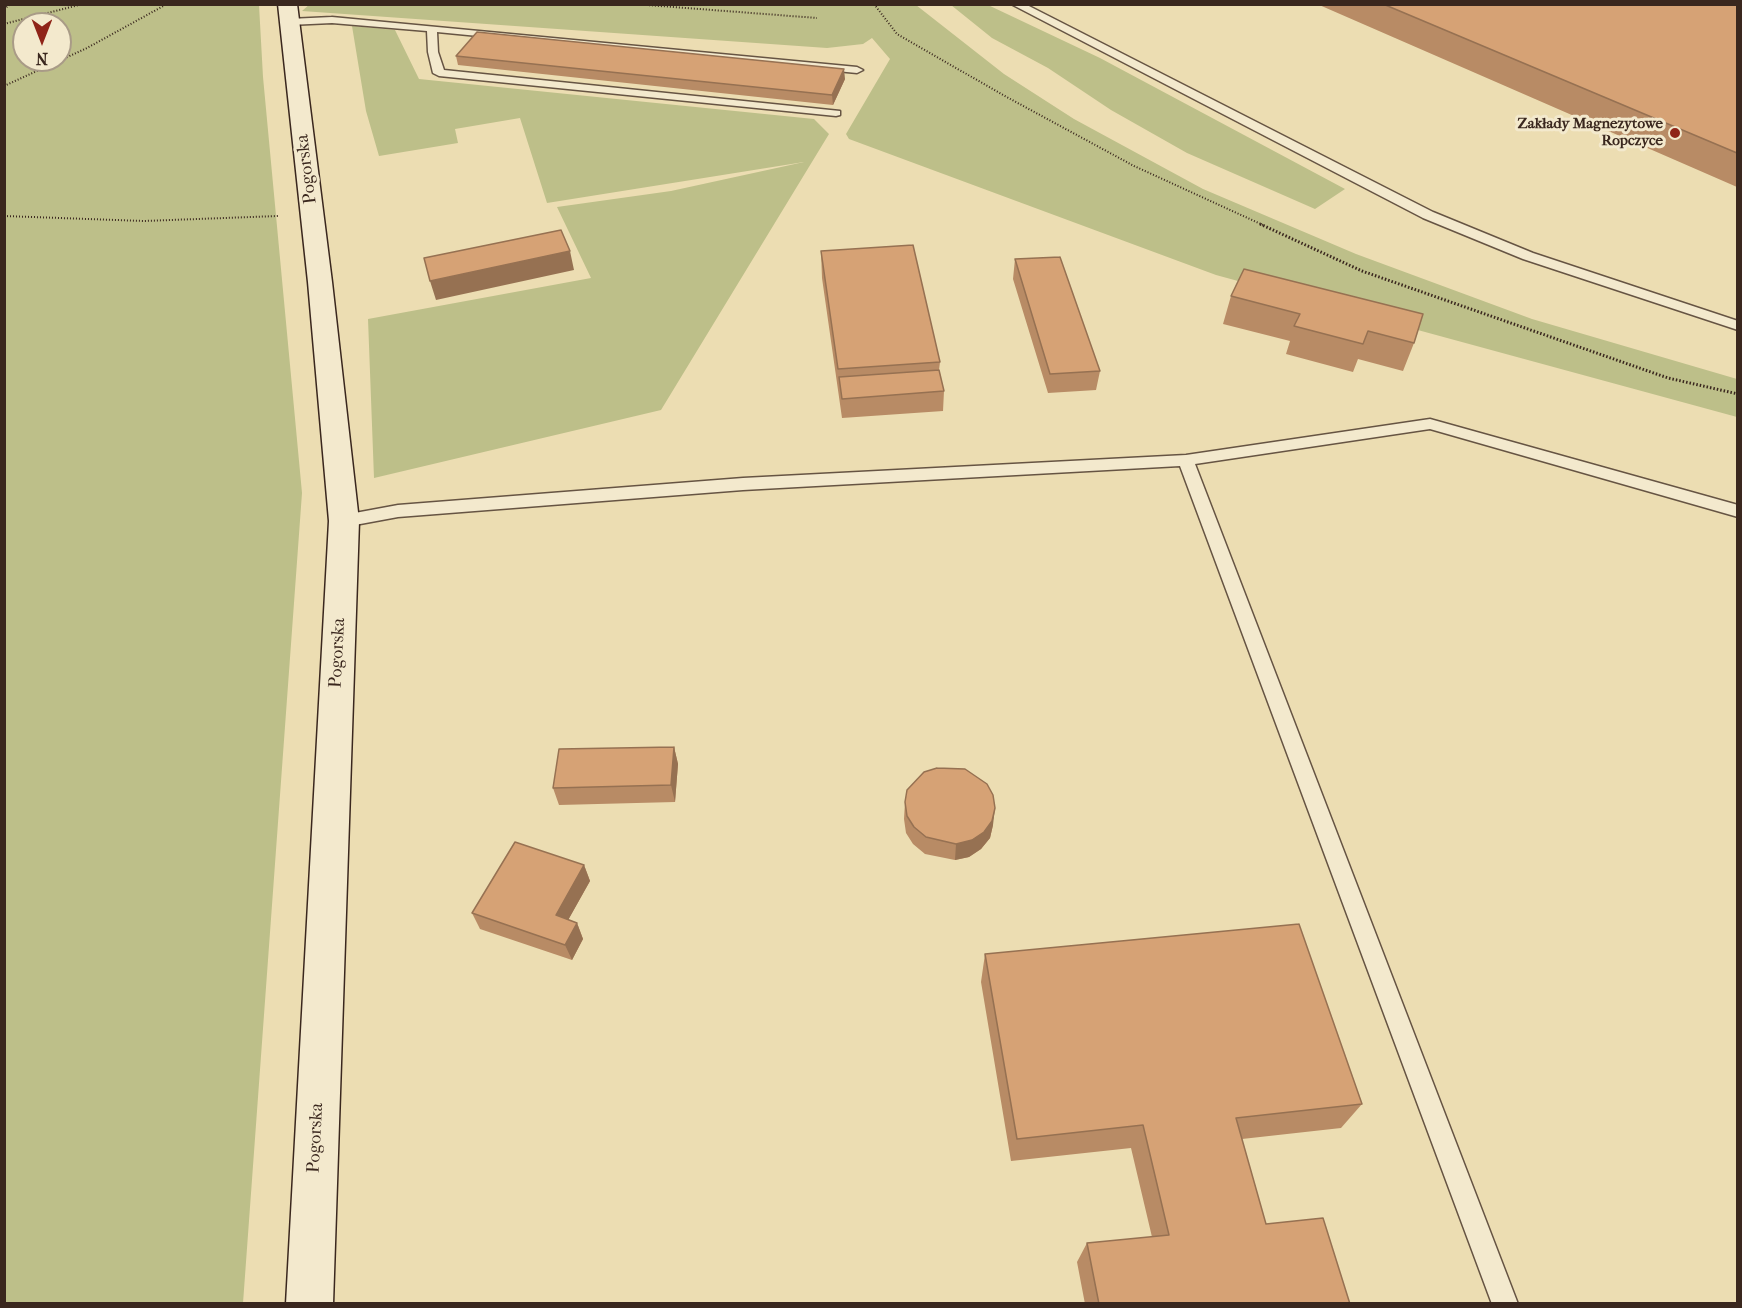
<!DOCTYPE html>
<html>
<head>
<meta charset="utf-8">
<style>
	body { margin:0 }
	#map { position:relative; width:1742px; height:1308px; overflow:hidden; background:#ecddb2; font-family:"IM FELL French Canon",serif }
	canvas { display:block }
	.frame { position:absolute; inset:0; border:6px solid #3a271e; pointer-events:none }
	.north { position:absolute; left:12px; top:12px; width:60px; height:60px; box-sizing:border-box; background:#f3e9cd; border:2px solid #a99b87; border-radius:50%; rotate:180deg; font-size:16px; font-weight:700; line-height:24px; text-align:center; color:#3a271e }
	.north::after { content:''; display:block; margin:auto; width:21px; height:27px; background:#8f2418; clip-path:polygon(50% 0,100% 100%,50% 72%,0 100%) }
</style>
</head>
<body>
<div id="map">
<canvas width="1742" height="1308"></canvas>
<div class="frame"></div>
<div class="north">N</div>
</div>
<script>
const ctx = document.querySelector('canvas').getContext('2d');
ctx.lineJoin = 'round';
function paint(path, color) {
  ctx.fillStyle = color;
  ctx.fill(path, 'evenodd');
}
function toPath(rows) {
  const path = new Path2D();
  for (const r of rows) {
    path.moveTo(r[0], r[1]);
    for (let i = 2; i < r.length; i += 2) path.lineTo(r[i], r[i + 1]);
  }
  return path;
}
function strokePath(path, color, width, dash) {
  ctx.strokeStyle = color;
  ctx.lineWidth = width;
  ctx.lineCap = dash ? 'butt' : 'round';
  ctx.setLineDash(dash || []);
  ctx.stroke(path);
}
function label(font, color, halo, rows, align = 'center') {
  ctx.font = font + ' "IM FELL French Canon",serif';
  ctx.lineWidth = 6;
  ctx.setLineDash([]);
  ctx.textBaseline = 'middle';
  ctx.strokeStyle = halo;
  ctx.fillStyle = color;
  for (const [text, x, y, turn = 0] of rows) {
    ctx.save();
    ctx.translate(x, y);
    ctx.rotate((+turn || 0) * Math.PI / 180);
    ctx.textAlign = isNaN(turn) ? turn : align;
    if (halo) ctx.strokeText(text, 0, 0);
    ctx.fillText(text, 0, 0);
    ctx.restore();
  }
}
paint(toPath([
	[5,4,259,5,263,77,302,493,243,1303,5,1303],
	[24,24,60,24,60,60,24,60],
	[310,4,916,5,1004,74,1074,119,1203,189,1356,254,1532,319,1737,379,1737,417,1216,275,849,139,846,134,890,59,872,38,863,44,827,48,302,11],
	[951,5,988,5,1100,58,1345,189,1315,209,1187,153,1111,110,1048,68,992,38],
	[352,26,395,30,419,79,814,119,829,134,661,410,374,478,368,319,591,278,557,207,671,191,804,162,547,203,520,118,455,129,458,143,379,156,366,111]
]), '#bdbf89');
const lane = toPath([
	[1011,4,1025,4,1433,212,1533,253,1738,321,1738,330,1523,259,1423,218,1011,4],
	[332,17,857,67,863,70,857,73,437,32,438,52,444,70,840,111,840,115,836,116,439,76,433,73,428,52,427,31,332,23,289,25,284,22,289,19,332,17],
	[1430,419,1738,505,1738,517,1430,429,1195,464,1518,1304,1492,1304,1180,466,743,490,398,517,344,527,336,521,344,515,398,505,743,478,1186,455,1430,419]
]);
const secondary = toPath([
	[278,4,297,4,332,282,359,521,333,1304,286,1304,329,521,308,282,278,4]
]);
strokePath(lane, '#665443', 3);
strokePath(secondary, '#3a271e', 3);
strokePath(toPath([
	[634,4,817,18],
	[874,4,897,34,1003,95,1134,166,1263,225],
	[4,9,11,4],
	[4,24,83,4],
	[4,86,87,48,167,4],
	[4,216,144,221,278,216]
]), '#3a271e', 2, [1, 2]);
strokePath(toPath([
	[1260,224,1362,271,1668,378,1738,394]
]), '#3a271e', 3, [1.5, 2]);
paint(lane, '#f3e9cd');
paint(secondary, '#f3e9cd');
paint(toPath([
	[1317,4,1737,4,1737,187],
	[456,56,845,79,833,105,458,65],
	[821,251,940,362,939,370,944,391,943,411,842,418,822,278],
	[1015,259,1100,371,1096,390,1048,393,1013,279],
	[1231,296,1414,343,1403,371,1358,359,1353,372,1286,354,1290,341,1223,324],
	[674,747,678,764,675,802,559,805,553,788],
	[905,802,993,825,990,838,981,849,969,857,955,860,925,854,913,844,906,833,904,819],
	[584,865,590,881,568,920,577,923,583,939,572,960,480,929,472,913],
	[985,954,1362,1104,1341,1128,1242,1139,1266,1224,1350,1304,1085,1304,1077,1262,1087,1243,1152,1237,1131,1148,1011,1161,981,982]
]), '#b88b65');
paint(toPath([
	[844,69,845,79,833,105,832,95],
	[570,251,574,270,436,300,430,281],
	[674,747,678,764,675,802,671,785],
	[995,808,993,825,990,838,981,849,969,857,955,860,956,844],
	[584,865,590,881,562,931,556,915],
	[577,923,583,939,572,960,565,945]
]), '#967152');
const building = toPath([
	[1383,4,1737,4,1737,153,1383,4],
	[477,32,844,69,832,95,456,56,477,32],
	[561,230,570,251,430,281,424,258,561,230],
	[913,245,940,362,838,369,821,251,913,245],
	[1060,257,1100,371,1050,374,1015,259,1060,257],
	[1244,269,1423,314,1414,343,1368,331,1363,344,1294,326,1300,314,1231,296,1244,269],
	[939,370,944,391,842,399,839,377,939,370],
	[674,747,671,785,553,788,559,749,674,747],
	[937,768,965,769,987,784,993,795,995,808,992,821,984,832,972,840,956,844,926,837,914,827,907,816,905,802,907,790,924,772,937,768],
	[515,842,584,865,556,915,577,923,565,945,472,913,515,842],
	[1299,924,1362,1104,1236,1118,1266,1224,1323,1218,1350,1304,1099,1304,1087,1243,1169,1235,1143,1125,1017,1139,985,954,1299,924]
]);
paint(building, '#d6a275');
strokePath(building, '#967152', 1.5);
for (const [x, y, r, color] of [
	[1675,133,6,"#8f2418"]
]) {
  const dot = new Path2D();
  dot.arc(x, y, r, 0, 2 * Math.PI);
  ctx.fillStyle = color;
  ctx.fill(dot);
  strokePath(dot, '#f3e9cd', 2);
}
label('bold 15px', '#3a271e', '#f3e9cd', [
	["Zakłady Magnezytowe",1663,124],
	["Ropczyce",1663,141]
], 'right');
label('18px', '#3a271e', '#f3e9cd', [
	["Pogorska",307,169,-97],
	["Pogorska",338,653,-87],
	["Pogorska",316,1138,-87]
]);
</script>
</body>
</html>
